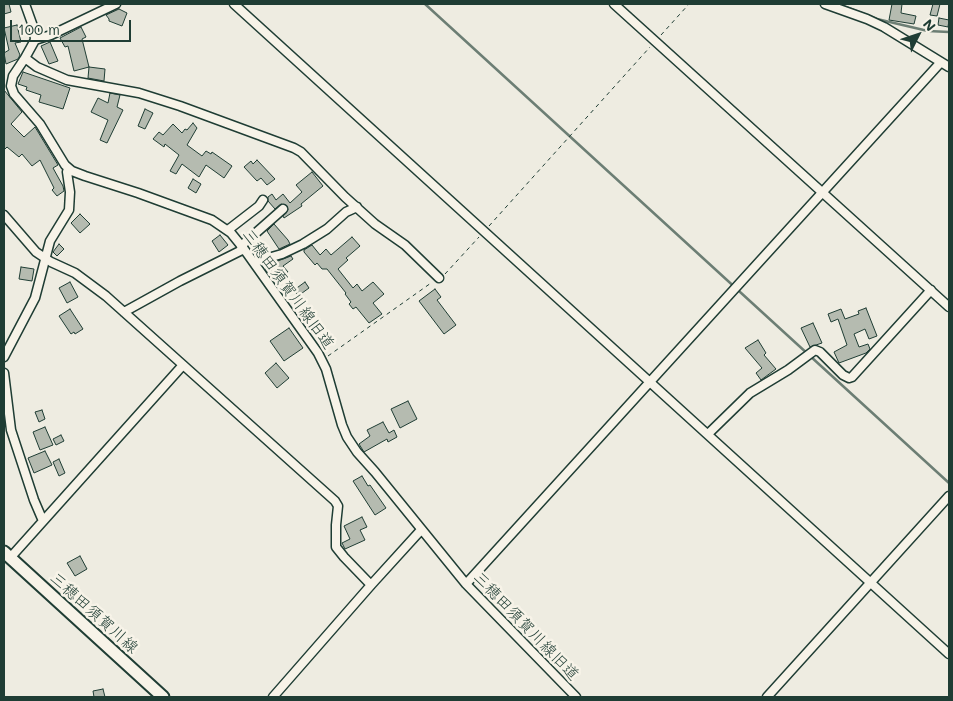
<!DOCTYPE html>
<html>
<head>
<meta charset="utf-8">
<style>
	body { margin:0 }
	#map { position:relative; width:953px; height:701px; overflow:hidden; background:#eeece1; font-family:Mali,sans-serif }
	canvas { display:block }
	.frame { position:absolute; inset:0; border:5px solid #1f3d34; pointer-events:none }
	.north { position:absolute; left:893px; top:10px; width:50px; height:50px; -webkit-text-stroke:4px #f7f3e8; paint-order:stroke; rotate:49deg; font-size:14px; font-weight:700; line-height:20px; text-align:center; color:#1f3d34 }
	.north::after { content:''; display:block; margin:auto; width:18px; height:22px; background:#1f3d34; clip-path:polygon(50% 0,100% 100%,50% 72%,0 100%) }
	.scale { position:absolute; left:10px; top:20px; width:121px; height:22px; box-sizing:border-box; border:2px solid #1f3d34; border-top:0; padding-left:6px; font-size:15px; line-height:18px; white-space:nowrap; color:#1f3d34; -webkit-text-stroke:4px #f7f3e8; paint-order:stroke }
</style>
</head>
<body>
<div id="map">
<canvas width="953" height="701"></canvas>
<div class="frame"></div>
<div class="north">N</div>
<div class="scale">100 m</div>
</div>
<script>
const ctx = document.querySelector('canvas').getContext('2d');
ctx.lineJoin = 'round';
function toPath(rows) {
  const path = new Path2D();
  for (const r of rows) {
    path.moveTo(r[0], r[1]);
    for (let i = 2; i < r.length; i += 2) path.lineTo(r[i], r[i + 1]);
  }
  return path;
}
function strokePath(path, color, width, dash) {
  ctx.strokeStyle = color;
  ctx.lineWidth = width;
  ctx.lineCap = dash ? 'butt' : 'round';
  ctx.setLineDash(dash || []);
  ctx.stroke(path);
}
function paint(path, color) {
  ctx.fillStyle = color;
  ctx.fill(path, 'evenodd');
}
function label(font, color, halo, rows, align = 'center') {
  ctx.font = font + ' Mali,"Klee One",sans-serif';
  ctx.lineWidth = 5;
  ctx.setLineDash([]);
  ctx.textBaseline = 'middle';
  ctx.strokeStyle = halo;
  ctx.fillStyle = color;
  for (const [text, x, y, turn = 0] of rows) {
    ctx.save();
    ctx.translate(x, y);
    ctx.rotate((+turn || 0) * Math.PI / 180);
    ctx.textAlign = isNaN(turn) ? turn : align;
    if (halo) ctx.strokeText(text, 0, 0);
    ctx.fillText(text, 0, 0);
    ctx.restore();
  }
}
strokePath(toPath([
	[425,4,949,483],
	[838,4,877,19,928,31,949,32]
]), '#6c7e74', 2.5);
const building = toPath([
	[4,4,9,4,11,12,4,14,4,4],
	[892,4,902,4,901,13,916,16,914,24,889,20,892,4],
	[933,4,940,4,937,16,930,15,933,4],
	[119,9,127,13,122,26,109,21,109,19,106,15,119,9],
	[939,18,949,20,948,27,938,25,939,18],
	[17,25,21,42,15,43,20,55,18,59,6,64,4,53,9,50,4,28,17,25],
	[81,27,86,37,82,39,89,67,74,71,68,46,65,47,60,38,81,27],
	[50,42,58,61,49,64,41,46,50,42],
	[89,67,105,69,104,81,88,78,89,67],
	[23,72,70,88,63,109,39,102,41,95,26,90,27,87,18,84,23,72],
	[4,90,22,112,11,124,24,137,35,127,58,165,53,168,63,186,64,191,57,196,52,190,54,188,40,160,32,166,22,154,19,157,7,147,4,150,4,90],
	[110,93,120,95,117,107,123,110,107,143,100,140,108,120,91,112,98,98,108,103,110,93],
	[145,109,153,113,145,129,138,126,145,109],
	[193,123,197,128,187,145,202,156,206,151,211,154,212,152,232,166,224,178,206,165,199,177,182,164,176,174,170,171,179,155,165,144,164,147,153,139,159,132,163,135,173,124,182,133,185,129,187,130,193,123],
	[257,160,275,179,267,185,261,178,257,181,244,167,251,161,253,164,257,160],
	[312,172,323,186,301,204,302,206,284,218,283,216,288,210,287,206,281,204,275,209,268,201,268,197,272,194,276,200,283,194,290,203,302,192,296,185,312,172],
	[193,179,201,184,196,193,188,188,193,179],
	[80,214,90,224,80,233,71,223,80,214],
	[274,224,288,240,290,244,279,249,267,231,274,224],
	[220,235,228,245,219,252,212,241,220,235],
	[352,237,360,246,346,258,348,260,338,269,353,288,357,284,362,291,373,282,384,294,373,303,382,314,369,323,356,307,353,309,349,304,351,302,345,294,346,293,327,269,322,269,317,263,315,265,304,252,304,250,312,245,320,255,326,249,331,255,352,237],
	[59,244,64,249,57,256,53,252,59,244],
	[291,256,293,259,283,266,288,272,279,279,275,272,270,276,265,269,275,262,291,256],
	[21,267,34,269,32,281,19,279,21,267],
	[70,282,78,297,67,303,59,288,70,282],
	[305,282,309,288,298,296,294,290,305,282],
	[435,289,441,297,437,300,456,325,444,334,419,301,435,289],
	[866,308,877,336,869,339,865,329,854,334,859,347,868,344,870,349,866,353,839,363,834,352,847,345,838,319,831,322,828,314,841,309,845,319,859,314,858,311,866,308],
	[70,309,83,329,75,334,74,332,71,334,59,316,70,309],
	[813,323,822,343,810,347,801,328,813,323],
	[289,328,303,348,284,361,270,341,289,328],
	[758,340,766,353,764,355,776,369,761,380,756,373,762,368,745,348,758,340],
	[276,363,289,378,277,388,265,373,276,363],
	[408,401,417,419,400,428,391,409,408,401],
	[42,410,45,419,39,422,35,412,42,410],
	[383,422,389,433,394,430,397,437,388,442,387,439,364,452,359,444,370,436,367,430,383,422],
	[45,427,53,445,40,450,33,432,45,427],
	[61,435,64,441,56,445,53,439,61,435],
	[45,451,52,465,34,473,28,458,45,451],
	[59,459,65,473,59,476,53,462,59,459],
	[362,476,368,486,370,485,386,508,375,515,353,481,362,476],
	[362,517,367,527,360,530,365,540,345,549,342,543,350,539,344,526,362,517],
	[80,556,87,569,75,576,67,563,80,556],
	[103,689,105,697,94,697,93,691,103,689]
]);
paint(building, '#b5bbb0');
strokePath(building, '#1f3d34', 1);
const street = toPath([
	[25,4,34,29,35,40,25,58,13,76,11,86,14,94,40,124,65,165,72,171,85,176,138,193,212,220,231,233,244,249,318,353,326,369,342,425,347,437,357,452,375,472,466,584,576,697],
	[234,4,949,654],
	[614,4,949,307],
	[825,4,867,19,884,27,949,67],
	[35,40,51,35,116,4],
	[25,58,37,67,67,80,139,93,180,106,294,148,301,152,345,197,375,224,405,245,439,278],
	[4,215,36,252,51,262,75,273,106,296,335,501,338,506,336,525,336,547,344,557,371,585],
	[228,230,259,206,263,200],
	[241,246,283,209],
	[254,262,282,254,303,244,327,229,346,212,357,207],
	[124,312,180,281,244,249],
	[4,357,35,298,50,241,69,210,70,192,67,172,68,168],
	[4,373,11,430,34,500,43,521],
	[708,434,750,393,788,370,815,350,820,352,843,375,849,378,852,377,931,290],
	[10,558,183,365],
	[466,584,941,62],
	[273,697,371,585,421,530],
	[767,697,949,496]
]);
const secondary = toPath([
	[4,552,163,697]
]);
strokePath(street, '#1f3d34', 11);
strokePath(secondary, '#1f3d34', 15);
strokePath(toPath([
	[661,35,689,4],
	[489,226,650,47],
	[445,274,479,237],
	[328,356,431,283]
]), '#1f3d34', 1, [4, 4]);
strokePath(street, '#f7f3e8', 8);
strokePath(secondary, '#f7f3e8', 11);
label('16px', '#1f3d34', '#f7f3e8', [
	["三穂田須賀川線旧道",288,289,54],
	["三穂田須賀川線",94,613,42],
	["三穂田須賀川線旧道",526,626,46]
]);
</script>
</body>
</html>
